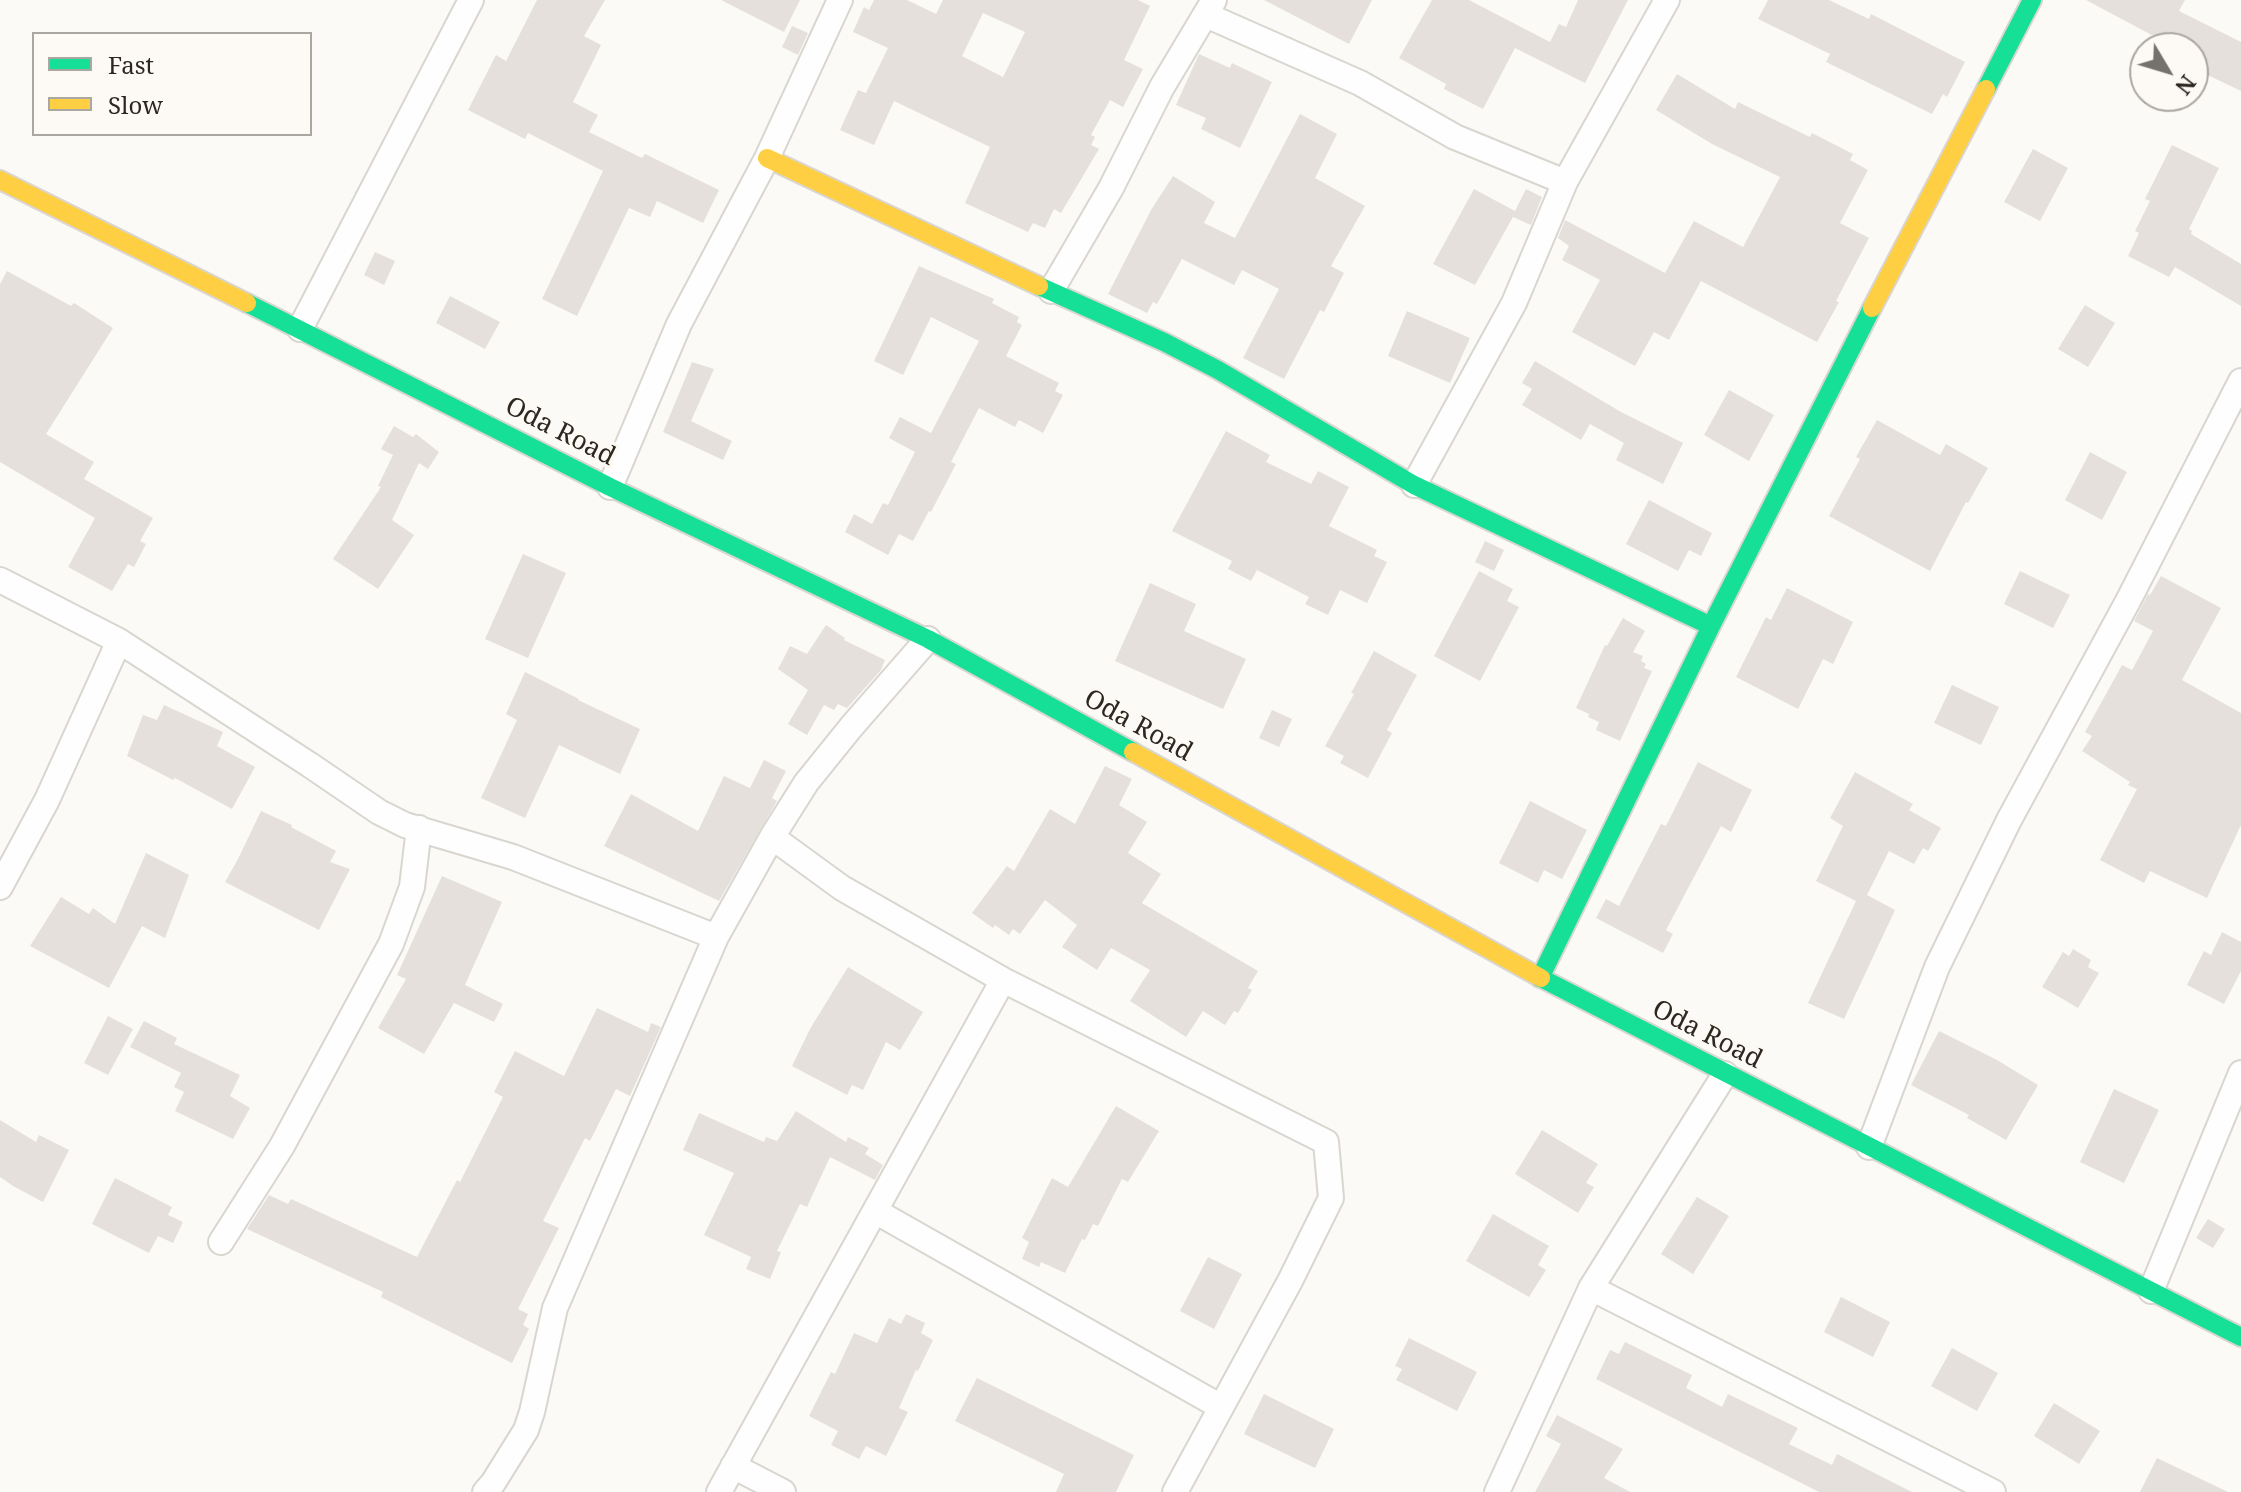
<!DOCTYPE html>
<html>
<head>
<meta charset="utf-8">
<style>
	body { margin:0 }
	#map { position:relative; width:2241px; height:1492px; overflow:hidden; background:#fcfaf7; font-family:"Noto Serif",serif }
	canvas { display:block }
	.legend { position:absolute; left:32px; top:32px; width:280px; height:104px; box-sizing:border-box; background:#fdfaf6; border:2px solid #aaa6a0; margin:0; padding:10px 14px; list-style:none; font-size:24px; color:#2d281f }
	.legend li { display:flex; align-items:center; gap:16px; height:40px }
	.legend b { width:40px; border:2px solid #aaa6a0 }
	.north { position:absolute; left:2129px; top:32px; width:80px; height:80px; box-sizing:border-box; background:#fdfaf6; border:2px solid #aaa6a0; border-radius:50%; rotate:128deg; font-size:22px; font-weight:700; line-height:32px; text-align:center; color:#2d281f }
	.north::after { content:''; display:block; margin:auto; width:28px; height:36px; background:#75726b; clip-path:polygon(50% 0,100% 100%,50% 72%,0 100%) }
</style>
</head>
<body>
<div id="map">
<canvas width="2241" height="1492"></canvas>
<ul class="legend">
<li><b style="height:10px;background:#16e098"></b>Fast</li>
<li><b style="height:10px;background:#ffcf43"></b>Slow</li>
</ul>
<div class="north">N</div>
</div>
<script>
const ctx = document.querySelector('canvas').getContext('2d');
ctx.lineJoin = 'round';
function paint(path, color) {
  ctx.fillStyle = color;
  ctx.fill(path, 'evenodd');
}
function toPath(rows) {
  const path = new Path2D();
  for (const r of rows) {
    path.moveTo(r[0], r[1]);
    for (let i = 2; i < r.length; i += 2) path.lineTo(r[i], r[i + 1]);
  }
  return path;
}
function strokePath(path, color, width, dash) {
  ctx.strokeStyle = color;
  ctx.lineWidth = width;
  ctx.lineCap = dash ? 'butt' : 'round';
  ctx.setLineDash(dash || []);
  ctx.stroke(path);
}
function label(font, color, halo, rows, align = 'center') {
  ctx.font = font + ' "Noto Serif",serif';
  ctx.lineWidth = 7;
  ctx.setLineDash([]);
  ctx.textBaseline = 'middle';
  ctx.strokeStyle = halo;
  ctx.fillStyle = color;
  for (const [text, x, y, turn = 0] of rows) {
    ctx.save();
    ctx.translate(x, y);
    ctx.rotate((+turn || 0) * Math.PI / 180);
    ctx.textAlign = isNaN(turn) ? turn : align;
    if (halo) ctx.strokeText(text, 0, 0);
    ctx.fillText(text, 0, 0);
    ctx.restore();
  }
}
paint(toPath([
	[537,0,605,0,584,36,601,45,573,102,598,115,589,132,642,158,645,154,719,190,703,223,657,201,650,217,629,208,577,316,542,299,603,171,528,133,525,139,468,110,496,55,506,61],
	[721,0,800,0,784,32],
	[874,0,907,0,936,14,943,0,1138,0,1150,6,1124,60,1143,69,1123,107,1110,100,1091,135,1095,137,1091,145,1099,149,1061,213,1054,209,1045,228,1033,223,1028,232,965,203,990,147,894,101,874,145,840,130,858,90,866,93,888,48,853,32,864,7,869,10],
	[983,13,1025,32,1003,77,962,56],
	[1264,0,1372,0,1349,44],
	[1432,0,1469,0,1550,42,1559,24,1566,27,1578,0,1628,0,1585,83,1515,48,1483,109,1444,89,1446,84,1399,58],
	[1768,0,1829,0,1869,19,1871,14,1965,62,1947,97,1943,94,1932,114,1826,62,1830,54,1758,19],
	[2086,0,2185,0,2179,11,2241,42,2241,91,2193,68,2193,48,2176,48],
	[792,26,808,33,798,55,782,47],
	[1199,54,1230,68,1232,63,1272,82,1240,148,1201,129,1206,118,1176,105],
	[1677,74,1735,109,1738,102,1810,137,1812,133,1853,154,1850,160,1868,170,1840,223,1869,238,1836,301,1839,302,1817,342,1701,281,1669,340,1654,332,1635,366,1572,332,1600,280,1562,260,1569,246,1558,238,1565,220,1665,273,1694,221,1743,247,1780,177,1712,144,1656,110],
	[1300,114,1337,134,1315,178,1365,206,1331,266,1344,273,1324,312,1320,310,1284,379,1243,358,1279,289,1242,270,1234,285,1182,259,1157,304,1153,302,1147,313,1108,294,1151,210,1173,176,1215,202,1204,223,1235,238],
	[2172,145,2219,168,2189,229,2192,231,2191,234,2241,264,2241,306,2175,267,2169,277,2128,256,2139,233,2135,231,2150,201,2145,199],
	[2033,149,2068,168,2040,221,2004,202],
	[1474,189,1515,211,1526,189,1542,197,1531,225,1513,217,1475,285,1433,264],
	[375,252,395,261,384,285,364,275],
	[919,266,994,299,992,303,1019,317,1017,322,1022,325,1006,356,1059,383,1055,391,1063,395,1043,433,1019,420,1015,427,979,408,951,462,956,464,931,512,929,511,913,541,899,534,888,555,845,532,854,514,872,524,883,503,888,505,915,452,889,438,900,417,931,433,979,341,931,317,903,375,874,361],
	[7,271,71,306,74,303,113,328,46,434,94,462,84,479,153,518,140,541,146,544,134,567,128,564,112,591,68,567,95,518,0,462,0,284],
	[450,296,500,322,485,349,436,323],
	[2085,305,2115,323,2088,367,2058,349],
	[1407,311,1470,338,1450,383,1388,356],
	[1535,361,1621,412,1683,443,1663,484,1616,460,1624,443,1590,424,1581,440,1522,405,1532,389,1522,383],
	[692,362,714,369,691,421,732,441,723,460,663,432],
	[1729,390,1774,415,1749,461,1704,435],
	[1877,420,1940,455,1946,444,1988,468,1968,503,1966,502,1930,571,1829,516,1860,459,1856,457],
	[394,426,413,437,416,434,439,452,428,469,419,463,392,520,414,535,378,589,333,559,381,487,378,486,393,455,381,449],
	[1226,431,1270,455,1266,462,1311,484,1318,471,1349,487,1329,526,1377,550,1374,556,1387,562,1367,603,1340,590,1328,615,1305,604,1309,597,1257,570,1251,581,1228,569,1232,561,1172,531],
	[2090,452,2127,472,2102,520,2065,500],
	[1649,500,1712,533,1701,556,1689,550,1678,571,1626,544],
	[1485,541,1504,550,1494,571,1475,562],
	[523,554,566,573,528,658,485,639],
	[1479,571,1513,589,1507,601,1519,607,1480,681,1434,656],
	[2020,571,2070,595,2053,628,2004,604],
	[2161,576,2221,608,2182,680,2241,713,2241,825,2207,898,2150,871,2144,883,2100,860,2137,789,2128,785,2130,782,2082,751,2092,736,2085,732,2122,665,2132,670,2153,631,2134,621,2148,594,2150,595],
	[1150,583,1196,604,1184,631,1246,659,1223,709,1115,661],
	[1787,588,1853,622,1833,664,1823,659,1798,709,1736,677,1766,617,1771,620],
	[1623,618,1645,631,1633,652,1643,656,1641,661,1646,664,1644,668,1652,671,1620,741,1596,730,1599,722,1588,717,1589,714,1576,708,1605,645,1607,646],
	[826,625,845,638,844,640,885,660,881,670,847,708,838,704,834,710,824,705,807,735,788,724,808,690,778,669,790,646,807,654],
	[1374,651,1417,675,1387,730,1392,733,1368,778,1340,763,1344,756,1325,746,1354,694,1351,693],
	[525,672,579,699,578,700,640,729,620,774,559,745,525,818,481,798,517,720,506,714],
	[1952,685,1999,707,1981,745,1934,723],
	[164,705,223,732,217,746,255,767,232,809,175,778,173,780,127,756,143,715,157,720],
	[1272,710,1292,719,1279,747,1259,738],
	[764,760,786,771,772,798,777,801,719,901,604,846,631,794,698,831,724,776,750,788],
	[1698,762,1752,790,1731,832,1721,826,1666,930,1673,934,1663,953,1596,918,1606,899,1619,906,1661,824,1666,826],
	[1105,766,1132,779,1119,805,1147,822,1128,853,1161,874,1142,903,1258,971,1248,988,1252,990,1238,1013,1234,1011,1225,1025,1203,1011,1186,1037,1130,1001,1150,970,1111,948,1097,970,1062,947,1077,925,1045,900,1020,934,1013,929,1009,935,995,925,993,928,972,913,1007,866,1014,871,1050,809,1075,824],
	[1855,772,1913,804,1909,810,1941,828,1928,851,1923,848,1914,864,1889,851,1867,895,1895,910,1844,1019,1808,1003,1856,901,1816,881,1843,826,1830,818],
	[1530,801,1587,830,1562,879,1544,870,1538,883,1499,863],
	[261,811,292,825,291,827,336,851,330,862,350,869,319,930,225,882,238,859],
	[146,853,189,875,165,938,142,926,109,988,30,946,61,897,89,914,93,908,115,924],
	[442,876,502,902,465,985,503,1004,494,1022,454,1003,424,1054,378,1028,406,979,397,975],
	[2222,932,2241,942,2241,971,2224,1004,2187,985,2204,951,2211,955],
	[2073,949,2091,960,2088,967,2099,973,2078,1008,2042,987,2063,952,2069,956],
	[848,967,923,1012,900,1050,886,1042,863,1090,852,1085,847,1095,792,1066,810,1029],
	[597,1008,648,1032,651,1023,661,1027,630,1096,616,1089,590,1141,585,1138,543,1221,559,1228,518,1309,528,1314,523,1325,529,1329,512,1363,381,1297,383,1292,247,1229,269,1195,288,1204,291,1199,417,1257,457,1180,460,1182,503,1097,494,1092,515,1051,564,1076],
	[108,1016,133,1029,108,1075,84,1063],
	[144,1021,177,1038,174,1044,240,1075,230,1096,250,1108,233,1139,175,1111,184,1092,174,1087,181,1073,130,1047],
	[1939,1031,1997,1060,2038,1085,2006,1140,1967,1118,1969,1115,1911,1085],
	[2114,1089,2159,1110,2124,1183,2080,1162],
	[1116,1106,1159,1131,1128,1182,1122,1179,1098,1226,1093,1224,1085,1240,1082,1239,1065,1273,1041,1262,1039,1267,1022,1259,1029,1242,1022,1238,1052,1178,1068,1187],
	[796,1111,846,1142,848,1137,869,1148,865,1154,883,1165,875,1180,830,1157,807,1207,800,1204,777,1251,781,1252,770,1279,746,1269,751,1257,704,1235,734,1173,683,1150,699,1113,764,1142,766,1137,777,1141],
	[0,1120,36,1142,39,1135,69,1150,43,1202,13,1186,0,1177],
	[1542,1130,1598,1164,1586,1183,1594,1187,1578,1213,1515,1174],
	[115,1178,172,1207,168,1215,183,1222,173,1243,158,1236,149,1253,92,1224],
	[1697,1197,1729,1216,1693,1274,1661,1254],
	[1493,1214,1549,1246,1538,1265,1546,1270,1529,1297,1466,1261],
	[2208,1219,2225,1229,2213,1248,2196,1238],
	[1208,1257,1242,1274,1214,1329,1180,1311],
	[1841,1297,1890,1322,1873,1357,1824,1332],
	[906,1314,925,1323,921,1333,933,1340,918,1371,916,1370,899,1408,908,1412,886,1456,866,1446,859,1459,831,1445,838,1431,809,1416,831,1372,835,1374,854,1333,877,1343,889,1318,901,1324],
	[1409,1338,1477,1372,1457,1411,1396,1380,1402,1369,1395,1366],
	[1625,1342,1692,1375,1686,1388,1722,1407,1728,1394,1798,1428,1789,1444,1832,1465,1837,1454,1912,1492,1819,1492,1596,1379,1610,1350,1619,1354],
	[1952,1348,1998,1373,1977,1411,1931,1386],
	[977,1378,1134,1455,1116,1492,1056,1492,1064,1474,955,1421],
	[1264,1394,1334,1429,1315,1468,1244,1434],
	[2054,1403,2100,1431,2079,1464,2034,1436],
	[1557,1415,1623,1449,1604,1478,1630,1492,1535,1492,1561,1444,1546,1436],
	[2157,1458,2228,1492,2140,1492]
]), '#e5e0db');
const street = toPath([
	[1206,15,1360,83,1455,137,1565,182],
	[1051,291,1111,188,1162,87,1214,0],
	[300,329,471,0],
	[1414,485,1514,303,1565,182,1667,0],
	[610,487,679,324,767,158,840,0],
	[0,580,119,641,310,765,379,812,405,825,513,857,716,937],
	[772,837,842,888,1003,980,1326,1142,1331,1198,1290,1281,1175,1492],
	[0,887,47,800,119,641],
	[1869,1147,1937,967,2009,820,2128,601,2241,381],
	[875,1211,1221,1407],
	[221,1242,282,1146,391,944,412,887,419,828],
	[1591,1288,1993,1492],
	[2151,1291,2241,1073],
	[733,1466,783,1492],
	[485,1492,493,1483,526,1430,532,1412,555,1308,716,937,772,837,806,783,852,726,928,639],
	[719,1492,1003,980],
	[1497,1492,1591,1288,1725,1074]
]);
const fast = toPath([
	[1986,89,2032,0],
	[1039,286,1164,342,1218,370,1414,485,1711,626],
	[247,303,610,487,928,639,1133,752],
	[1540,978,1711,626,1872,308],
	[1541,978,2241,1337]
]);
const slow = toPath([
	[767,158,1039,286],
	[0,180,247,303],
	[1872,308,1986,89],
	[1133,752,1541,978]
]);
strokePath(street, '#d9d6d0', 28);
strokePath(fast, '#d9d6d0', 22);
strokePath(slow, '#d9d6d0', 22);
strokePath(street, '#fffefe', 24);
strokePath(fast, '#16e098', 18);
strokePath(slow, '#ffcf43', 18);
label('26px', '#2d281f', '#fdfaf6', [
	["Oda Road",560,432,27],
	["Oda Road",1138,726,29],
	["Oda Road",1707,1035,27]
]);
</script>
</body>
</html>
